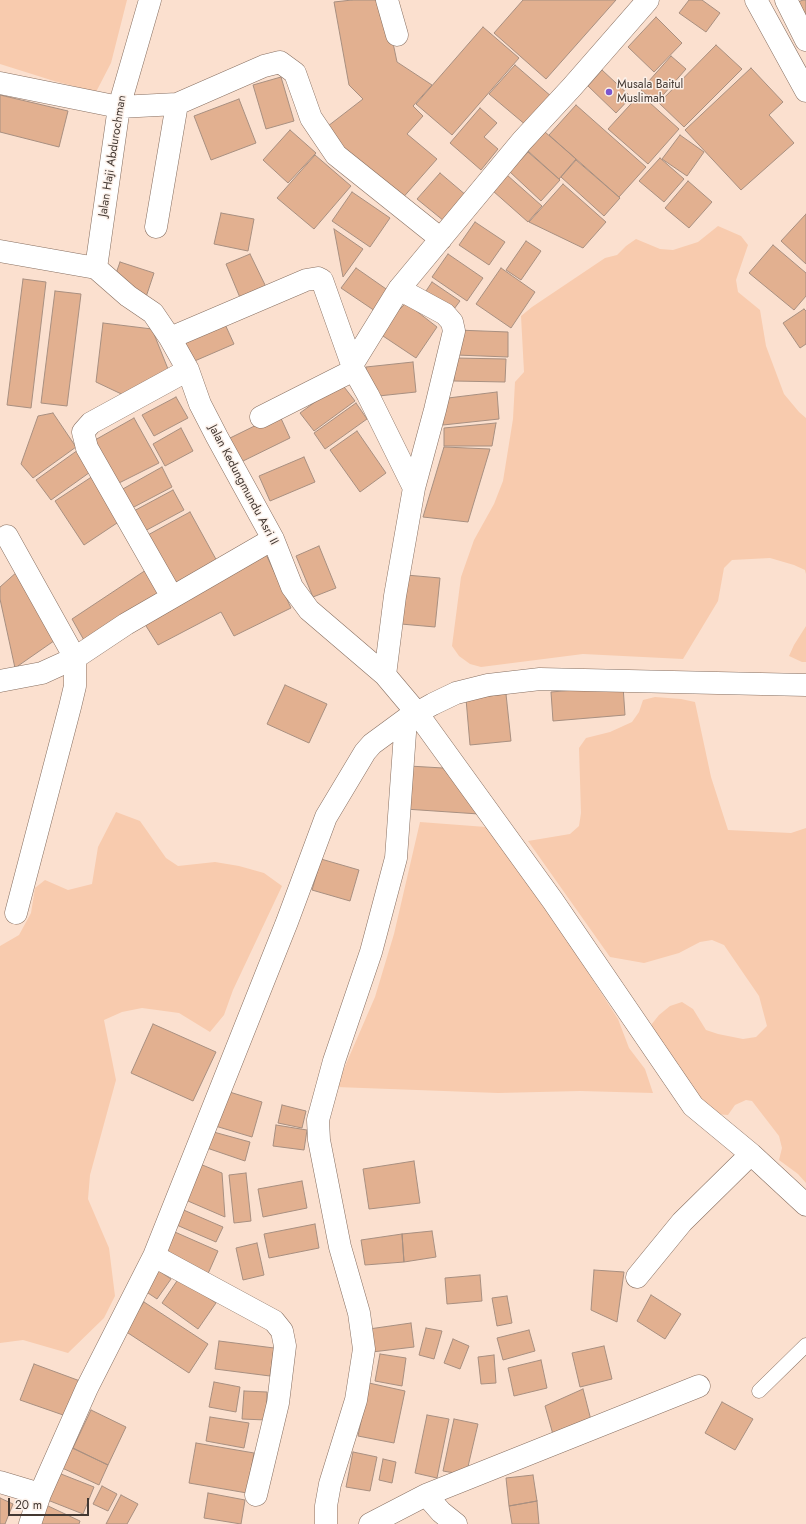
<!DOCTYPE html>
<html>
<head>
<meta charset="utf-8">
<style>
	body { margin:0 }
	#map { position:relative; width:806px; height:1524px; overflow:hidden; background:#fbe0cf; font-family:Jost,sans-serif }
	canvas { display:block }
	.scale { position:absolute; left:8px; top:1498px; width:81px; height:18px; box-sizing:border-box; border:2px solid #433832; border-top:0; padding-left:5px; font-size:12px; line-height:14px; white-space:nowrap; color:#433832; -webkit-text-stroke:3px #fcf1ea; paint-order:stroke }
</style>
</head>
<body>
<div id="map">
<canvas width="806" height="1524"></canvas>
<div class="scale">20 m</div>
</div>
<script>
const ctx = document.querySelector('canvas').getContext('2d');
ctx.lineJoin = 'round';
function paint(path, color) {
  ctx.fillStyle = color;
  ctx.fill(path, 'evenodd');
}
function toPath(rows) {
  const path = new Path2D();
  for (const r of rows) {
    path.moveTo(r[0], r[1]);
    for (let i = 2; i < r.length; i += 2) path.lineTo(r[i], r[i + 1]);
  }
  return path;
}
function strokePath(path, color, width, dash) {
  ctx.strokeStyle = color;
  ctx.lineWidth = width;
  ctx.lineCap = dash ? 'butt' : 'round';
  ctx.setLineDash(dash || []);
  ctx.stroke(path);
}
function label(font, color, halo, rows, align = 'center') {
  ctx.font = font + ' Jost,sans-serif';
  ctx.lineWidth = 3;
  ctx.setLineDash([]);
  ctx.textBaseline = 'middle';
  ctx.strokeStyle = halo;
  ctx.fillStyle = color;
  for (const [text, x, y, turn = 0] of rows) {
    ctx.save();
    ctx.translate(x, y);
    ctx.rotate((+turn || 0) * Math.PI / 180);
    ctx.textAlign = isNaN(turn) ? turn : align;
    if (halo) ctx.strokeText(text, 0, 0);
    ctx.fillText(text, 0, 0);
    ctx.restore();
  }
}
paint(toPath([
	[0,0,127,0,111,63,96,92,54,81,0,64],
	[718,226,741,236,748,245,736,280,738,292,760,310,766,346,784,394,799,412,806,418,806,574,805,570,794,565,770,558,732,560,724,568,718,601,683,659,583,654,481,667,470,664,459,656,452,646,461,577,474,540,494,504,503,481,513,419,515,382,524,372,521,316,532,307,605,258,617,255,626,246,636,239,660,249,673,250,698,242],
	[806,626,806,662,802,662,789,656,794,645],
	[655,697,681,699,695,702,711,777,728,830,791,833,806,828,806,1183,798,1174,779,1160,782,1148,779,1136,752,1101,746,1100,735,1105,728,1115,716,1114,705,1108,678,1065,663,1045,651,1025,659,1015,670,1006,682,1002,693,1009,706,1030,718,1034,743,1039,756,1037,767,1026,759,996,724,945,712,940,700,942,679,953,644,963,610,957,528,841,570,834,579,826,581,813,579,748,586,738,610,732,632,722,639,712,643,700],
	[116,812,140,821,166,858,178,866,215,862,239,866,264,873,282,886,233,990,224,1015,210,1032,179,1013,142,1008,122,1012,104,1020,116,1080,90,1175,88,1199,109,1248,115,1296,104,1318,68,1353,23,1340,0,1343,0,946,19,935,31,913,35,888,45,880,68,890,92,884,98,847],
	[420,822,486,827,513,856,618,1019,629,1048,645,1069,653,1093,580,1091,498,1093,336,1087,375,997,394,934]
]), '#f8cbae');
const building = toPath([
	[352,0,384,0,397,62,432,85,413,106,423,116,407,134,437,159,400,201,348,163,328,126,363,99,349,85,334,2,352,0],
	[523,0,616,0,546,79,494,33,523,0],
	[689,0,702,0,720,13,706,32,679,13,689,0],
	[803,0,806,0,806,18,798,2,803,0],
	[656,17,682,43,654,72,628,47,656,17],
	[483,27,519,58,452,135,416,104,483,27],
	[716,45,742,69,684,127,659,103,716,45],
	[671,56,686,69,656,103,641,90,671,56],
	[515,65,552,97,527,126,489,94,515,65],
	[751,68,783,102,769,115,794,143,741,190,685,130,751,68],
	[602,70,631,97,616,113,588,86,602,70],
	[281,77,294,121,266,129,253,85,281,77],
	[640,94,679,129,648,164,608,129,640,94],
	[0,95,68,111,59,147,0,132,0,95],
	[239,99,256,143,211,160,194,116,239,99],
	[576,105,646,167,619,197,549,135,576,105],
	[480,108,497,123,484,137,498,149,481,170,450,143,480,108],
	[290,130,316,153,288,183,263,160,290,130],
	[545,132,576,159,559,179,528,151,545,132],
	[680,135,704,152,687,176,662,159,680,135],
	[528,152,560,180,541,201,510,172,528,152],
	[315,155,351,186,314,229,277,198,315,155],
	[660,158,684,179,664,202,639,181,660,158],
	[576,160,620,198,604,216,561,177,576,160],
	[440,173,467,196,444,221,417,199,440,173],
	[507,175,542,206,528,222,493,191,507,175],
	[688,181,712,202,689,228,665,208,688,181],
	[563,184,606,222,583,248,529,222,563,184],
	[352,192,390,218,370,247,332,221,352,192],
	[221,213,254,219,248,251,214,244,221,213],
	[806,214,806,264,781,241,806,214],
	[475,222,505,242,489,265,459,245,475,222],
	[334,229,363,249,343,277,334,229],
	[526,241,541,251,521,280,506,270,526,241],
	[773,245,806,273,806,296,794,310,749,273,773,245],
	[250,254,267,289,241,300,226,264,250,254],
	[448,254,483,278,467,301,432,277,448,254],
	[120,262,154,273,146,297,113,282,120,262],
	[356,268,389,291,375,311,341,288,356,268],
	[501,268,535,292,511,328,476,304,501,268],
	[23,279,46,282,31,408,7,405,23,279],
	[432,282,460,301,451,313,424,294,432,282],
	[55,291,81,294,67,406,41,403,55,291],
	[406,303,437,327,416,358,377,332,406,303],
	[804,309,806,311,806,344,800,348,783,323,804,309],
	[224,322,234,344,190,363,181,341,224,322],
	[103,323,152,329,172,379,132,399,96,382,103,323],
	[457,330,508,332,508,357,456,355,457,330],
	[455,358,506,359,505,382,454,381,455,358],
	[413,362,416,392,369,397,366,367,413,362],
	[341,383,355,401,314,431,300,413,341,383],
	[497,392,499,419,443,425,440,399,497,392],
	[176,397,188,418,154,436,142,415,176,397],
	[356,403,367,419,325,449,314,433,356,403],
	[53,413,76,447,33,478,21,464,38,416,53,413],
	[279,414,290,438,239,463,228,439,279,414],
	[134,418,159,463,117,484,95,440,134,418],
	[496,423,492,446,444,446,444,428,496,423],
	[181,428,193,451,165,466,153,444,181,428],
	[357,431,386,473,360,492,330,450,357,431],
	[444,447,490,449,468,522,423,517,444,447],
	[78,450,93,470,51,500,36,480,78,450],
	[304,457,315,482,270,501,259,476,304,457],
	[162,467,172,487,132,508,121,490,162,467],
	[93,476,123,519,84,545,55,501,93,476],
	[173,490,184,510,143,532,132,512,173,490],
	[190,512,218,563,174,587,146,536,190,512],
	[319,546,336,588,313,597,296,556,319,546],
	[264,550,291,608,234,636,221,612,158,645,141,618,264,550],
	[149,568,165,595,85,642,72,619,149,568],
	[18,571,61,636,15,668,0,599,0,587,18,571],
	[406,575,440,578,435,627,401,624,406,575],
	[285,685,327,704,309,743,267,724,285,685],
	[623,686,625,715,553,721,551,692,623,686],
	[506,694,511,741,470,745,466,699,506,694],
	[409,766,443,768,479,814,405,809,409,766],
	[321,859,359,870,350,901,312,890,321,859],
	[153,1024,216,1052,193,1101,131,1073,153,1024],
	[223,1090,262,1102,252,1137,212,1125,223,1090],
	[282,1105,306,1111,302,1128,278,1123,282,1105],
	[276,1125,307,1130,304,1150,273,1146,276,1125],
	[210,1131,250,1142,245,1161,204,1147,210,1131],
	[414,1161,420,1203,369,1209,363,1169,414,1161],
	[195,1162,222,1173,225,1217,181,1198,195,1162],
	[246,1173,251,1221,234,1223,229,1175,246,1173],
	[302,1181,307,1208,263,1217,258,1189,302,1181],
	[179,1208,223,1227,216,1242,172,1223,179,1208],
	[315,1224,319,1248,269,1258,264,1234,315,1224],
	[168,1229,218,1251,207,1276,157,1254,168,1229],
	[432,1231,436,1257,404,1262,402,1234,432,1231],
	[402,1234,404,1262,365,1265,361,1240,402,1234],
	[257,1243,264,1275,243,1280,236,1248,257,1243],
	[156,1269,171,1279,157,1299,142,1289,156,1269],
	[594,1270,624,1272,617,1322,591,1310,594,1270],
	[480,1275,482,1301,447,1304,445,1278,480,1275],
	[179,1278,216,1303,198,1329,162,1303,179,1278],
	[651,1295,681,1314,665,1339,637,1321,651,1295],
	[507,1296,512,1323,497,1326,492,1298,507,1296],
	[144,1302,208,1344,189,1373,125,1331,144,1302],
	[411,1323,414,1347,372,1352,369,1329,411,1323],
	[426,1328,442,1331,434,1359,419,1355,426,1328],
	[529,1330,535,1351,503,1360,497,1338,529,1330],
	[453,1339,469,1346,460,1369,444,1363,453,1339],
	[219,1341,274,1348,270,1376,215,1369,219,1341],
	[604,1346,612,1379,580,1387,572,1353,604,1346],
	[380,1354,406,1358,402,1386,375,1381,380,1354],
	[494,1355,496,1383,481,1384,478,1357,494,1355],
	[541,1360,547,1388,514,1396,508,1368,541,1360],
	[34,1364,80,1381,66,1416,20,1400,34,1364],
	[214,1382,240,1387,236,1412,209,1407,214,1382],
	[369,1383,405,1391,394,1443,358,1436,369,1383],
	[583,1389,592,1424,554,1438,545,1406,583,1389],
	[244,1391,267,1392,266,1420,242,1419,244,1391],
	[722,1402,753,1419,735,1450,705,1433,722,1402],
	[91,1410,126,1427,108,1465,73,1448,91,1410],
	[427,1415,449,1419,437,1478,415,1473,427,1415],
	[210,1417,249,1423,244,1448,206,1441,210,1417],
	[454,1419,478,1424,466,1475,443,1471,454,1419],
	[196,1443,254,1453,247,1493,189,1483,196,1443],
	[70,1447,108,1465,99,1485,60,1467,70,1447],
	[353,1452,377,1457,370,1491,346,1487,353,1452],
	[383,1459,396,1462,392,1483,379,1480,383,1459],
	[56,1472,94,1487,83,1514,45,1499,56,1472],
	[533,1475,537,1501,509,1506,506,1478,533,1475],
	[102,1486,117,1494,108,1511,93,1504,102,1486],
	[208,1493,245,1500,241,1524,204,1518,208,1493],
	[121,1495,138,1504,127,1524,106,1524,121,1495],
	[0,1498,13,1504,5,1524,0,1524,0,1498],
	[537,1501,539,1524,512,1524,509,1506,537,1501],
	[46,1505,80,1521,79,1524,37,1524,46,1505]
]);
paint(building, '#e2b090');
strokePath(building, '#a88f80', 1);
const lane = toPath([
	[759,1391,806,1345]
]);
const street = toPath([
	[387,0,397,35],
	[0,83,119,107,177,104,264,66,280,62,295,73,311,118,336,155,441,239],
	[156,227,177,104],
	[0,251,96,268],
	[96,268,128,296,153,313,170,338,188,370,200,404,217,437,273,539,292,587,309,610,385,675,417,713,553,901,693,1106,751,1154,806,1205],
	[96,268,119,107,150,0],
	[170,338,306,280,318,278,322,280,354,370,368,395,414,488],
	[352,365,399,289,522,141,572,87,648,0],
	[261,417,354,370],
	[172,597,87,448,83,432,91,423,188,370],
	[385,675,395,596,414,488,435,410,454,331,452,322,445,314,399,289],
	[0,681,42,673,75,658,7,536],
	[16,913,70,707,75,686,75,658,126,624,273,539],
	[154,1256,274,1321,282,1331,285,1346,278,1403,256,1495],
	[637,1277,682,1222,751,1154],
	[0,1482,40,1494],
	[426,1495,699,1386],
	[30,1524,40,1494,87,1388,154,1256,287,922,326,817,365,752,372,744,406,719,433,704,456,693,488,685,540,679,806,685],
	[326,1524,326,1506,330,1484,356,1400,364,1349,359,1313,340,1247,319,1140,318,1120,334,1061,371,952,396,858,406,719],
	[370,1524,426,1495,441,1512,456,1524]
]);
const secondary = toPath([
	[756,0,806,91],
	[786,0,806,40]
]);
strokePath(lane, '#876f61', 15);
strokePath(street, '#876f61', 23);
strokePath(secondary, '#876f61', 23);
strokePath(lane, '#fff', 14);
strokePath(street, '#fff', 22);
strokePath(secondary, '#fff', 22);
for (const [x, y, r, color] of [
	[609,92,4,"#7b56cf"]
]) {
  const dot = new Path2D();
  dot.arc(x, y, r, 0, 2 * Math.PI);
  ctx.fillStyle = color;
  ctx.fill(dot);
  strokePath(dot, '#fcf1ea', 1.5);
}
label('12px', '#433832', '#fcf1ea', [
	["Musala Baitul",617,85],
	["Muslimah",617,99]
], 'left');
label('12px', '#433832', '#fcf1ea', [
	["Jalan Haji Abdurochman",113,156,-81],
	["Jalan Kedungmundu Asri II",243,485,62]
]);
</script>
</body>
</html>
